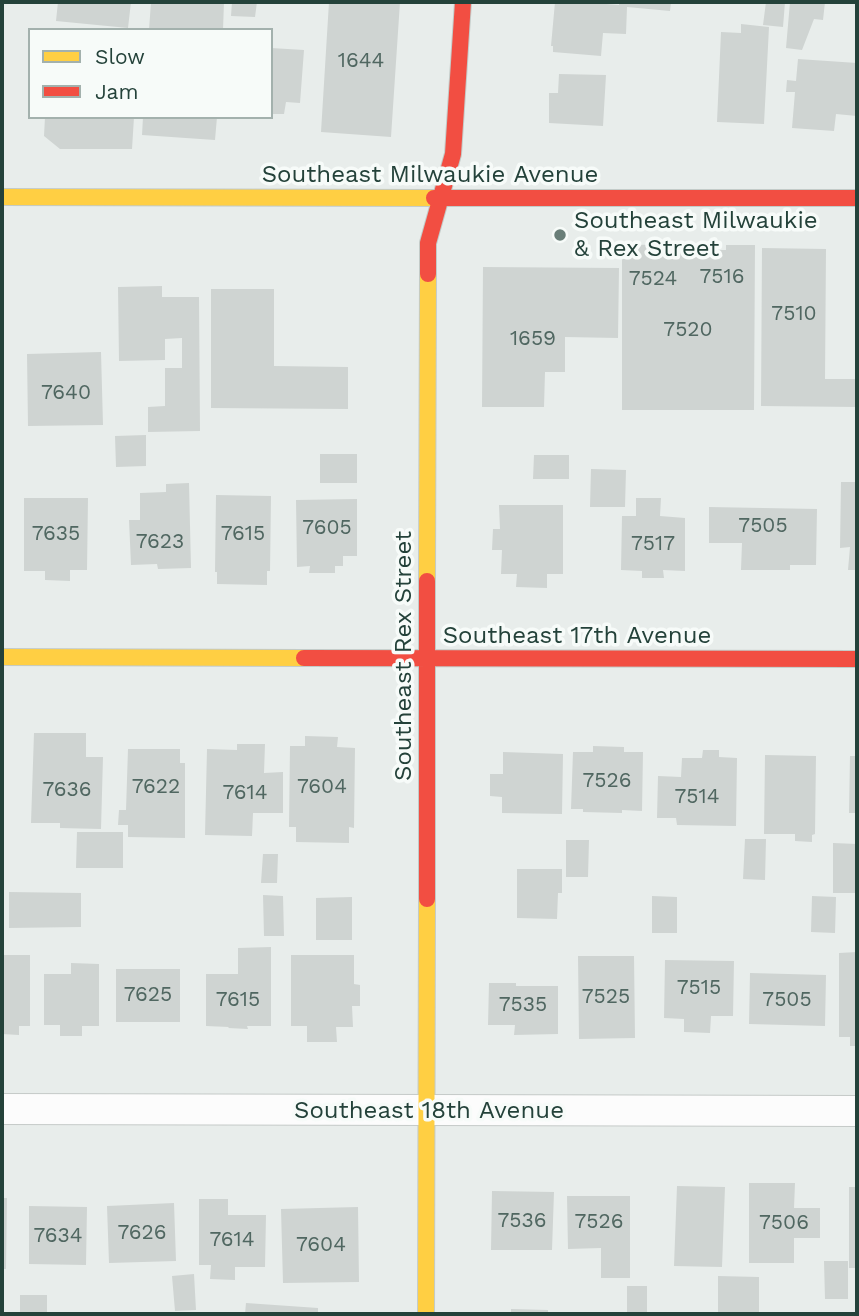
<!DOCTYPE html>
<html>
<head>
<meta charset="utf-8">
<style>
	body { margin:0 }
	#map { position:relative; width:859px; height:1316px; overflow:hidden; background:#e8edeb; font-family:"Work Sans",sans-serif }
	canvas { display:block }
	.frame { position:absolute; inset:0; border:4px solid #24423a; pointer-events:none }
	.legend { position:absolute; left:28px; top:28px; width:245px; height:91px; box-sizing:border-box; background:#f7fbf9; border:2px solid #a3b1ad; margin:0; padding:9px 12px; list-style:none; font-size:21px; color:#24423a }
	.legend li { display:flex; align-items:center; gap:14px; height:35px }
	.legend b { width:35px; border:2px solid #a3b1ad }
</style>
</head>
<body>
<div id="map">
<canvas width="859" height="1316"></canvas>
<div class="frame"></div>
<ul class="legend">
<li><b style="height:9px;background:#ffcf43"></b>Slow</li>
<li><b style="height:9px;background:#f24e42"></b>Jam</li>
</ul>
</div>
<script>
const ctx = document.querySelector('canvas').getContext('2d');
ctx.lineJoin = 'round';
function paint(path, color) {
  ctx.fillStyle = color;
  ctx.fill(path, 'evenodd');
}
function toPath(rows) {
  const path = new Path2D();
  for (const r of rows) {
    path.moveTo(r[0], r[1]);
    for (let i = 2; i < r.length; i += 2) path.lineTo(r[i], r[i + 1]);
  }
  return path;
}
function strokePath(path, color, width, dash) {
  ctx.strokeStyle = color;
  ctx.lineWidth = width;
  ctx.lineCap = dash ? 'butt' : 'round';
  ctx.setLineDash(dash || []);
  ctx.stroke(path);
}
function label(font, color, halo, rows, align = 'center') {
  ctx.font = font + ' "Work Sans",sans-serif';
  ctx.lineWidth = 7;
  ctx.setLineDash([]);
  ctx.textBaseline = 'middle';
  ctx.strokeStyle = halo;
  ctx.fillStyle = color;
  for (const [text, x, y, turn = 0] of rows) {
    ctx.save();
    ctx.translate(x, y);
    ctx.rotate((+turn || 0) * Math.PI / 180);
    ctx.textAlign = isNaN(turn) ? turn : align;
    if (halo) ctx.strokeText(text, 0, 0);
    ctx.fillText(text, 0, 0);
    ctx.restore();
  }
}
paint(toPath([
	[58,2,131,2,128,28,56,21],
	[151,2,224,2,223,30,149,30],
	[232,2,257,2,255,17,231,16],
	[329,2,400,2,391,137,321,132],
	[555,2,581,2,619,5,619,2,671,2,670,11,627,7,626,34,603,33,601,56,553,52,553,46,551,46],
	[766,2,785,2,783,27,763,25],
	[790,2,825,2,823,20,814,19,802,50,786,48],
	[741,24,769,27,764,124,717,122,721,32,741,33],
	[271,48,304,50,300,103,286,102,284,114,271,114],
	[798,59,857,63,857,116,836,114,834,131,792,128,795,92,786,92,787,80,796,81],
	[559,74,606,75,603,126,549,123,549,93,558,93],
	[45,117,134,117,132,149,60,149,44,136],
	[143,117,217,117,215,140,142,135],
	[622,244,650,245,650,250,672,250,672,245,703,245,704,250,726,250,726,245,755,245,754,410,622,410],
	[762,248,826,249,825,379,857,379,857,407,761,406],
	[483,267,619,268,618,338,565,337,565,372,545,372,544,407,482,407],
	[162,286,162,297,199,297,200,431,148,432,148,407,165,406,165,368,182,368,182,338,165,339,165,360,119,361,118,287],
	[211,289,274,289,274,366,348,367,348,409,211,408],
	[101,352,103,425,28,426,27,354],
	[146,435,146,466,116,467,115,436],
	[320,454,357,454,357,483,320,483],
	[534,455,569,455,569,479,533,479],
	[591,469,626,470,625,507,590,507],
	[841,482,857,482,857,570,848,570,850,547,840,548],
	[189,483,191,568,158,569,157,564,131,565,129,520,140,520,140,493,166,492,166,484],
	[216,495,271,496,270,571,267,571,267,585,217,584,217,572,215,572],
	[24,498,88,498,87,570,70,570,70,581,45,580,45,571,24,571],
	[636,498,661,498,660,516,685,518,685,571,663,570,664,578,642,578,642,571,621,570,622,516,636,516],
	[357,499,357,556,343,556,343,566,335,566,335,573,309,573,310,566,297,567,296,500],
	[499,505,563,505,563,574,547,574,547,588,516,587,517,574,501,574,502,550,492,550,493,529,500,529],
	[709,507,817,509,816,565,790,565,790,570,741,570,742,543,709,543],
	[34,733,86,733,86,757,103,757,101,829,60,828,60,823,31,823],
	[305,736,338,737,337,747,355,748,354,828,349,827,349,843,296,842,296,827,289,827,290,746,305,746],
	[237,744,265,744,264,773,283,772,283,813,253,813,252,836,205,835,207,749,237,750],
	[593,746,624,747,624,752,643,752,642,811,622,810,622,813,583,812,583,809,571,809,573,752,593,752],
	[128,749,180,749,180,763,185,763,185,838,128,837,128,825,118,825,119,810,126,810],
	[703,750,719,750,719,757,737,758,736,826,677,825,676,818,657,818,658,776,681,777,682,758,702,758],
	[503,752,563,754,562,814,502,813,502,797,490,796,490,774,503,774],
	[765,755,816,756,815,834,812,835,812,842,795,841,795,834,764,834],
	[850,756,857,756,857,813,849,813],
	[77,832,123,832,123,868,76,868],
	[745,839,766,839,765,880,743,879],
	[566,840,589,840,588,877,566,877],
	[833,843,857,844,857,893,833,893],
	[263,854,278,854,277,883,261,883],
	[517,869,562,869,562,893,558,893,557,919,517,918],
	[9,892,81,893,81,927,9,928],
	[263,895,283,896,284,936,264,936],
	[652,896,677,897,677,933,652,933],
	[812,896,836,897,835,933,811,932],
	[352,897,352,940,316,940,316,898],
	[271,947,271,1026,247,1026,248,1029,228,1028,229,1027,206,1026,206,974,238,974,238,948],
	[857,952,857,1046,850,1046,850,1037,839,1037,839,953],
	[2,955,30,955,30,1026,19,1026,19,1035,2,1034],
	[291,955,354,955,354,984,360,985,360,1006,352,1006,353,1027,336,1027,337,1042,307,1042,307,1026,291,1026],
	[578,956,634,956,635,1038,579,1039],
	[665,960,734,961,733,1016,711,1016,710,1033,684,1032,684,1019,664,1018],
	[71,963,99,964,99,1026,82,1026,82,1036,60,1036,60,1025,44,1025,44,974,71,974],
	[116,969,180,969,180,1022,116,1022],
	[750,973,826,975,825,1026,749,1024],
	[489,983,516,983,516,986,558,986,558,1034,514,1035,515,1025,488,1025],
	[749,1183,795,1183,794,1208,820,1208,820,1238,794,1238,794,1263,749,1263],
	[677,1186,725,1187,722,1267,674,1266],
	[849,1187,857,1187,857,1268,849,1268],
	[492,1191,554,1192,552,1250,491,1250],
	[567,1196,630,1196,630,1278,601,1278,601,1248,568,1249],
	[2,1198,7,1198,6,1269,2,1269],
	[199,1199,228,1199,228,1215,266,1215,265,1267,235,1267,235,1280,210,1279,211,1265,199,1265],
	[174,1203,176,1261,109,1263,107,1206],
	[29,1206,87,1207,86,1265,29,1264],
	[358,1207,359,1282,283,1283,281,1209],
	[824,1261,848,1261,848,1299,825,1299],
	[194,1274,196,1310,175,1311,172,1276],
	[718,1276,759,1277,759,1314,718,1314],
	[627,1286,647,1286,647,1314,627,1314],
	[20,1295,47,1295,47,1314,20,1314],
	[246,1303,318,1308,318,1314,245,1314],
	[511,1309,548,1310,548,1314,511,1314]
]), '#cfd4d2');
const street = toPath([
	[2,1109,857,1111]
]);
const slow = toPath([
	[2,197,434,198],
	[427,581,428,274],
	[2,657,304,658],
	[426,1314,427,899]
]);
const jam = toPath([
	[434,198,857,198],
	[428,274,428,243,453,154,463,2],
	[304,658,857,659],
	[427,899,427,581]
]);
strokePath(street, '#c5cac8', 32);
strokePath(slow, '#c3cbc8', 18);
strokePath(jam, '#c3cbc8', 18);
strokePath(street, '#fcfcfc', 30);
strokePath(slow, '#ffcf43', 16);
strokePath(jam, '#f24e42', 16);
for (const [x, y, r, color] of [
	[560,235,7,"#697e78"]
]) {
  const dot = new Path2D();
  dot.arc(x, y, r, 0, 2 * Math.PI);
  ctx.fillStyle = color;
  ctx.fill(dot);
  strokePath(dot, '#f7fbf9', 2.5);
}
label('21px', '#506761', null, [
	["1644",361,61],
	["7516",722,277],
	["7524",653,279],
	["7510",794,314],
	["7520",688,330],
	["1659",533,339],
	["7640",66,393],
	["7505",763,526],
	["7605",327,528],
	["7635",56,534],
	["7615",243,534],
	["7623",160,542],
	["7517",653,544],
	["7526",607,781],
	["7622",156,787],
	["7604",322,787],
	["7636",67,790],
	["7614",245,793],
	["7514",697,797],
	["7515",699,988],
	["7625",148,995],
	["7525",606,997],
	["7615",238,1000],
	["7505",787,1000],
	["7535",523,1005],
	["7536",522,1221],
	["7526",599,1222],
	["7506",784,1223],
	["7626",142,1233],
	["7634",58,1236],
	["7614",232,1240],
	["7604",321,1245]
]);
label('24px', '#24423a', '#f7fbf9', [
	["Southeast Milwaukie Avenue",430,175],
	["Southeast 17th Avenue",577,636],
	["Southeast Rex Street",404,656,-90],
	["Southeast 18th Avenue",429,1111]
]);
label('24px', '#24423a', '#f7fbf9', [
	["Southeast Milwaukie",574,221],
	["& Rex Street",574,249]
], 'left');
</script>
</body>
</html>
